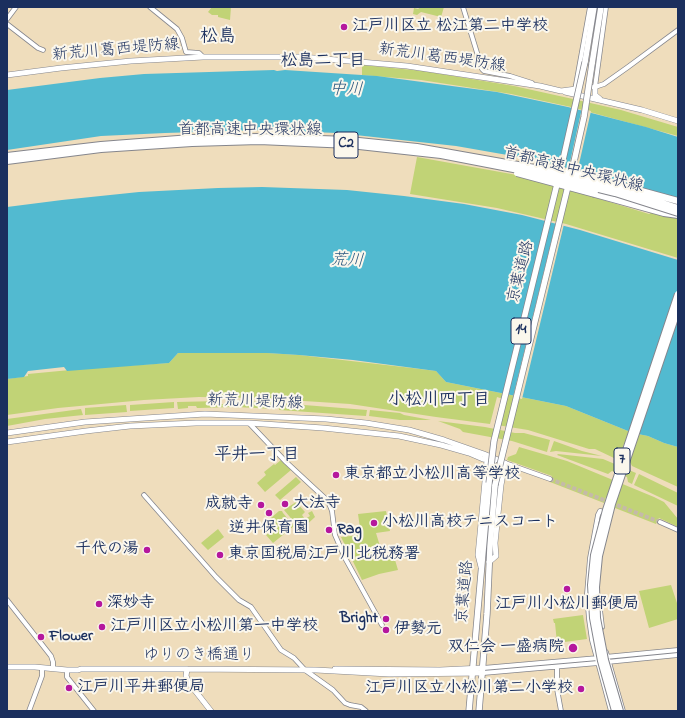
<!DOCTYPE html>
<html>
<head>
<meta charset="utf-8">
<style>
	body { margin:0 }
	#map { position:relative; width:685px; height:718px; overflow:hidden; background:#efddbc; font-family:"Indie Flower",sans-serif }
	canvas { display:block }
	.frame { position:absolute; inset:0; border:8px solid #1b2f5e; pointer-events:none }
</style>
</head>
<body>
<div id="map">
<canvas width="685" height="718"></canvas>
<div class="frame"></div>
</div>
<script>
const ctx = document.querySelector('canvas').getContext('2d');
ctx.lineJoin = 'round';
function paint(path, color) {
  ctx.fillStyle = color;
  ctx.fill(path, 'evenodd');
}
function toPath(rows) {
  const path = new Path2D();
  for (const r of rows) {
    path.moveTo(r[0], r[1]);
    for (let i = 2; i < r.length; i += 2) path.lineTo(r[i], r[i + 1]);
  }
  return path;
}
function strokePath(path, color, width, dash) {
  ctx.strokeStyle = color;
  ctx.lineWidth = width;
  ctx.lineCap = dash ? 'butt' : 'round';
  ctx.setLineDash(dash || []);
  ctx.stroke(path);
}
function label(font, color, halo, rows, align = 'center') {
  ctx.font = font + ' "Indie Flower","Klee One",sans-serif';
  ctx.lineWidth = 4;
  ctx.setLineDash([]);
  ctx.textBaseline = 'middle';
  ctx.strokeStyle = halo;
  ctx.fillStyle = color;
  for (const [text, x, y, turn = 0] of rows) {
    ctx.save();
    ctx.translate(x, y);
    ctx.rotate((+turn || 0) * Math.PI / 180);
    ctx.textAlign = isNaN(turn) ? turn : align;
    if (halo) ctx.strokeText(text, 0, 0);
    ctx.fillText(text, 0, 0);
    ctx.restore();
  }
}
paint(toPath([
	[212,7,231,7,230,20,218,17,218,15,212,15,208,12],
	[421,7,444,7,441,17,421,12,417,15,413,14,414,8,418,9],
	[362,65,423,71,514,86,573,99,621,110,678,127,678,136,571,107,511,94,421,80,362,75],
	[417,157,528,177,649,214,657,209,678,216,678,258,566,224,497,208,410,194],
	[178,353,267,353,299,355,412,368,436,371,446,382,566,406,633,433,648,436,664,443,678,447,678,487,632,466,630,462,634,447,624,444,619,456,614,458,595,449,589,449,528,430,497,425,503,399,497,397,490,424,436,417,350,404,258,398,199,397,144,400,58,408,7,415,7,379,28,376,28,374,91,368,169,363],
	[220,401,220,404,224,404,228,401,233,401,232,407,199,408,197,408,196,406,188,406,188,408,178,409,177,402],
	[236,401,276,402,276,409,236,407],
	[174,402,174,408,130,411,130,405],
	[279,403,367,410,366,416,279,410],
	[126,405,127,412,85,415,85,408],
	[81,409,83,415,45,419,7,426,7,419],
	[370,410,400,413,404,415,431,420,400,420,369,416],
	[438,421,485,427,515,433,524,433,550,440,547,452,512,441,463,432,460,429],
	[554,441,582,451,602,456,556,451,550,452],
	[519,447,567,461,654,497,664,502,678,519,678,527,659,518,656,524,615,508,615,500,606,497,604,503,550,482,552,476,507,460,508,457,516,454],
	[558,454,603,459,636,473,632,484,628,482,627,477,612,471,608,474,557,455],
	[281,460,291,470,265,492,257,483,266,475,264,472,274,464,275,465],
	[639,474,678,493,678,506,634,485],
	[296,477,301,482,280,500,275,495],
	[296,502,305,512,302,515,305,519,310,516,308,513,312,511,315,517,301,530,284,510],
	[279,511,282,511,283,513,294,526,273,543,266,535,277,525,271,518],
	[386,511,390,531,376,533,383,556,393,553,398,570,379,574,362,580,341,537,361,535,358,514],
	[218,529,224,537,208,550,201,543],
	[671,585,678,606,678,619,649,628,639,591],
	[583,615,587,639,557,643,555,623,554,623,553,619]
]), '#c1d376');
paint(toPath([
	[274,70,277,71,285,70,377,76,497,92,568,107,646,127,678,137,678,200,586,173,536,160,456,146,337,133,262,130,165,133,101,136,7,150,7,90,100,78,144,74],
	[262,187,347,190,404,196,464,204,522,215,580,230,678,260,678,447,664,443,648,436,633,433,566,406,446,382,436,371,353,360,299,355,267,353,178,353,169,363,67,371,64,367,28,371,24,377,7,379,7,207,62,200,139,192,218,188]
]), '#52bad0');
paint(toPath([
	[582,108,591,111,577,173,568,171],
	[556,222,564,224,522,399,513,397]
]), '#efddbc');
strokePath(toPath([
	[550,479,660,522]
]), '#c5baa9', 4, [4, 2]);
const tertiary = toPath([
	[150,7,177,29,182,38,186,52,199,53,203,57],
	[463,7,482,69,484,71,510,76,532,83],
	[606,7,595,87,604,84,628,67,678,30],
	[7,19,16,7],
	[7,24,38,48,43,50],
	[575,90,590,7],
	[249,423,286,462,328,501,332,511,335,535,345,558,382,625],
	[505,463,550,479],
	[144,495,216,577,239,600,251,607,281,650,294,658,305,670,333,690,345,703,350,705,361,707,366,711],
	[606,512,600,511,598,515,590,558,587,594,589,619,592,640,611,711],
	[660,522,678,530],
	[7,600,51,656,53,662,53,668],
	[600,610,602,627],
	[606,652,623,711],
	[605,657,678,650],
	[607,662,678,655],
	[557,667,557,689,561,711],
	[483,668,598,658],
	[67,670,67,677,94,711],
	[483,673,598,663],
	[29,711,42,676,42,668]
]);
const secondary = toPath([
	[7,75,61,68,131,61,203,57,302,57,407,66,540,86,561,91,576,89],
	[594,87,595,87,595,95,600,99],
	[565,92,642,110,678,121],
	[7,433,85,422,205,414,326,419,366,423,409,430,444,440,484,454,505,463,501,485,495,543,496,556,489,562],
	[7,442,86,431,130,426,196,423,249,423,323,428,399,436,441,445,469,453,483,459,494,461],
	[481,567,478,555,487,460,489,458],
	[7,667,35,667,67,670,78,670,81,669,187,669,316,670,389,674,483,673],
	[187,669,186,676,189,683,211,711],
	[335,669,440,670,483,668]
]);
const trunk = toPath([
	[585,62,594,7],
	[592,64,601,7],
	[469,711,489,483],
	[479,711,487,614,490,547,495,485]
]);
const motorway = toPath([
	[595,194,664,213,678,215]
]);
strokePath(tertiary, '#85868d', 5.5);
strokePath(secondary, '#85868d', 6);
strokePath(trunk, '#85868d', 7);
strokePath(motorway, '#85868d', 8);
strokePath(tertiary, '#fff', 4);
strokePath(secondary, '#fff', 5);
strokePath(trunk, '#fff', 5.5);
strokePath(motorway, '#fff', 6);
const trunkBridge = toPath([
	[560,173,585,62],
	[571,175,584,117,592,64],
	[489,483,494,441,558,180],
	[495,485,569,182]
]);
const motorwayBridge = toPath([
	[7,156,101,145,191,138,260,137,349,140,417,147,535,168,616,188,678,208],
	[7,161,101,149,192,143,259,141,350,145,441,155,534,173,615,193,678,213],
	[568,171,678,201],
	[517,173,595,194],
	[615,711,601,661,593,618,591,585,594,555,606,510,678,294],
	[620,711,605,660,597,618,596,587,599,556,612,504,678,309]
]);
strokePath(trunkBridge, '#85868d', 7, []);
strokePath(motorwayBridge, '#85868d', 8, []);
strokePath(trunkBridge, '#fff', 5.5);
strokePath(motorwayBridge, '#fff', 6);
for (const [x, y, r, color] of [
	[344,27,4,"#b5179e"],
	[336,475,4,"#b5179e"],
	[285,504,4,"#b5179e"],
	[261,505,4,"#b5179e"],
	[269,513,4,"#b5179e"],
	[374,523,4,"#b5179e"],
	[329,530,4,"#b5179e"],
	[147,550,4,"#b5179e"],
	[220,555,4,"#b5179e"],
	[567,589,4,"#b5179e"],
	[99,604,4,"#b5179e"],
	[386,619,4,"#b5179e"],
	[102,627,4,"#b5179e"],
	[386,630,4,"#b5179e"],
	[41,637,4,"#b5179e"],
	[573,648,5,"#b5179e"],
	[69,688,4,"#b5179e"],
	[581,689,4,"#b5179e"]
]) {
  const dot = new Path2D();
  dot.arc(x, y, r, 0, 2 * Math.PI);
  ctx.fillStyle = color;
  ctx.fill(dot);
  strokePath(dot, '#fbf7ec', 1.5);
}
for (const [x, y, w] of [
	[346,145,24],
	[521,331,20],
	[622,461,16]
]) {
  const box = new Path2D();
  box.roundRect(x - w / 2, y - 13, w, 26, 3);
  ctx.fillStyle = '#fbf7ec';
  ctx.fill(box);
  strokePath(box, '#1b2f5e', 1);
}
label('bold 15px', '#1b2f5e', null, [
	["C2",346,145],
	["14",521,331],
	["7",622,461]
]);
label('bold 16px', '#1b2f5e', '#fbf7ec', [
	["江戸川区立 松江第二中学校",352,27],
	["東京都立小松川高等学校",344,475],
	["大法寺",293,504],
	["成就寺",253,505,"right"],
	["小松川高校テニスコート",382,523],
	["逆井保育園",269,529,"center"],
	["Rag",337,530],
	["千代の湯",139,550,"right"],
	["東京国税局江戸川北税務署",228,555],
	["深妙寺",107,604],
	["江戸川小松川郵便局",567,605,"center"],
	["Bright",378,619,"right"],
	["江戸川区立小松川第一中学校",110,627],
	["伊勢元",394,630],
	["Flower",49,637],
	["双仁会 一盛病院",564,648,"right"],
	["江戸川平井郵便局",77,688],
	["江戸川区立小松川第二小学校",573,689,"right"]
], 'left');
label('16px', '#1b2f5e', '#fbf7ec', [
	["新荒川葛西堤防線",116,51,-5],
	["新荒川葛西堤防線",442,59,8],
	["首都高速中央環状線",250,131],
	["首都高速中央環状線",573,171,14],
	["京葉道路",522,272,-76],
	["新荒川堤防線",255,403,2],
	["京葉道路",466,592,-85],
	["ゆりのき橋通り",199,656]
]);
label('bold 17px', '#1b2f5e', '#fbf7ec', [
	["松島二丁目",323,62],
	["小松川四丁目",439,401],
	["平井一丁目",257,456]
]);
label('italic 17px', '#2c5980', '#fbf7ec', [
	["中川",346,91,2],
	["荒川",347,262,3]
]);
label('bold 18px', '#1b2f5e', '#fbf7ec', [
	["松島",218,38]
]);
</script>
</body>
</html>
